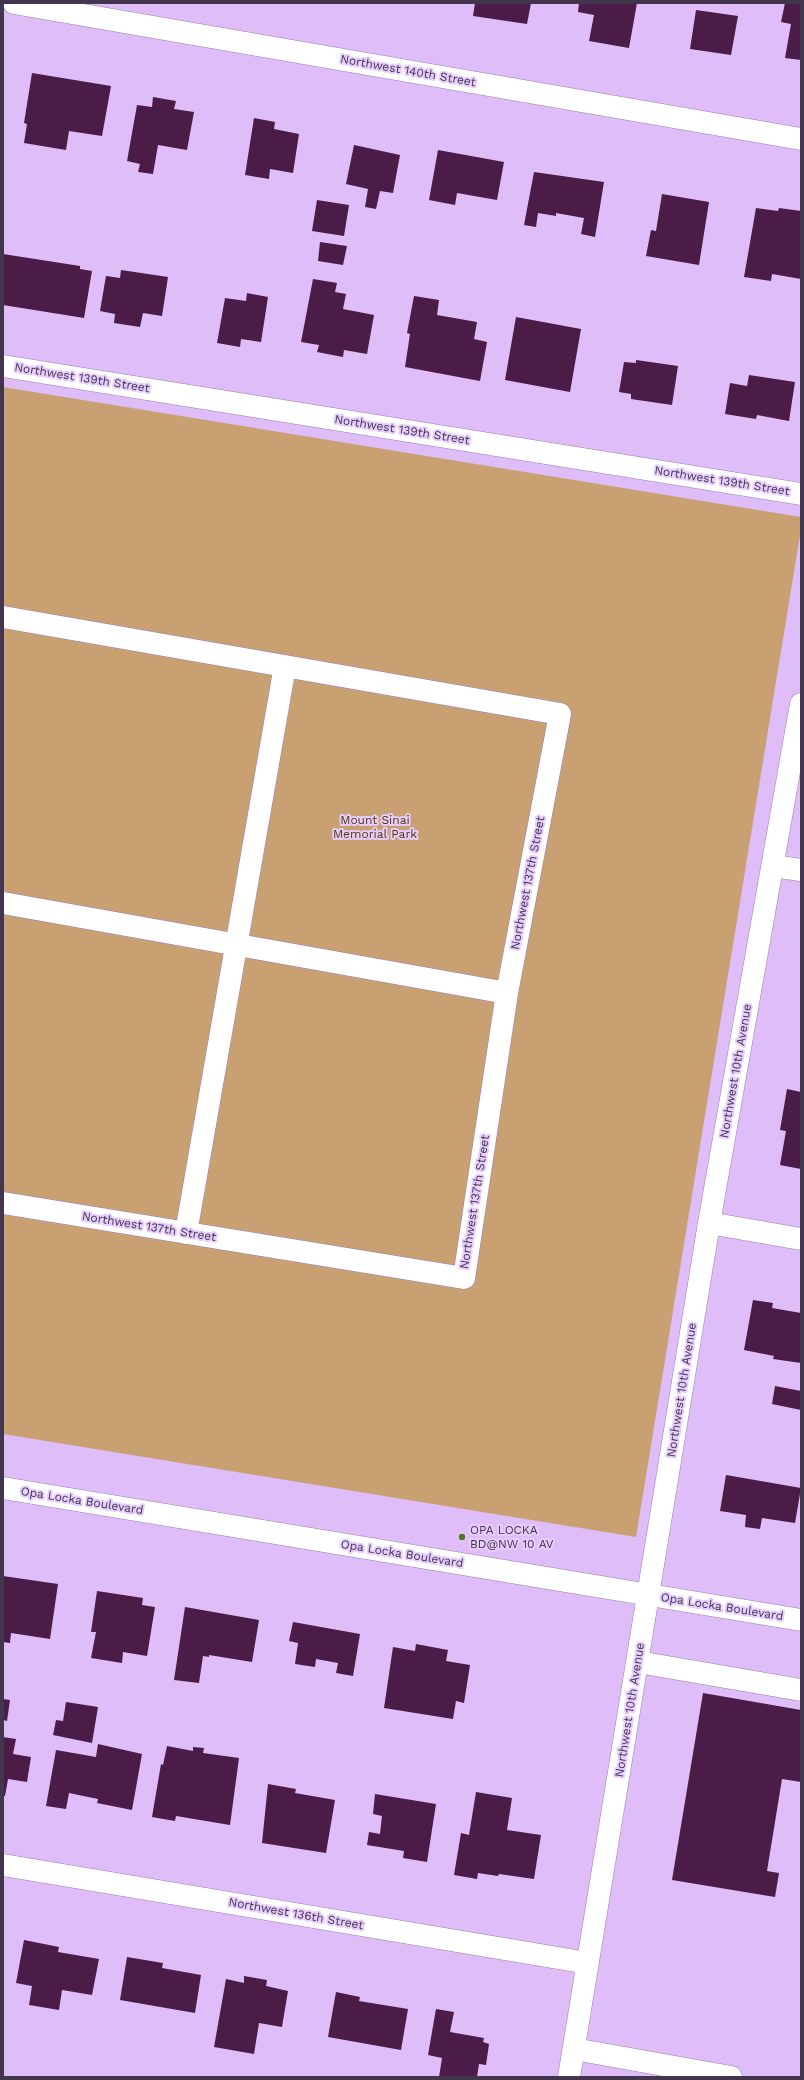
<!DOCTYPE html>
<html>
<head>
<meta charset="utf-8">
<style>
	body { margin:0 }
	#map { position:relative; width:804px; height:2080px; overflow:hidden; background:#debdf8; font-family:"Work Sans",sans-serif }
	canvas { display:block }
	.frame { position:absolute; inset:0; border:4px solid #42354d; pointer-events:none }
</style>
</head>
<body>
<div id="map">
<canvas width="804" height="2080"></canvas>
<div class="frame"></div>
</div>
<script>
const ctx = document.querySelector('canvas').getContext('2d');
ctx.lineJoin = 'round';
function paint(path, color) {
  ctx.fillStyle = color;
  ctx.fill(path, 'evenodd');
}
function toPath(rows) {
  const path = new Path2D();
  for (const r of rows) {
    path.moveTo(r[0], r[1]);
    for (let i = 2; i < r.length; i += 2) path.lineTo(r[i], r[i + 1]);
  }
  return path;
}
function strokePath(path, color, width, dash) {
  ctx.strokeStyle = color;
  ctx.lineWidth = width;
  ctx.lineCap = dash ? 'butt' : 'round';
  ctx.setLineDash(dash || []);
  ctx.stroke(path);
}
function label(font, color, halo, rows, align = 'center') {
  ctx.font = font + ' "Work Sans",sans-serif';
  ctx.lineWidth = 4;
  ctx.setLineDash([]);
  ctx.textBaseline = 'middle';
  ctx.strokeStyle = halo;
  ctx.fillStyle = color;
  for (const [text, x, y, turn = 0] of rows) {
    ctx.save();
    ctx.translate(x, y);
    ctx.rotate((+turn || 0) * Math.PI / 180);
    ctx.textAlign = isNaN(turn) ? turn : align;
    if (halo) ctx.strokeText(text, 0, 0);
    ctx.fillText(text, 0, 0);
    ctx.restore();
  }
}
paint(toPath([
	[3,387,801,517,801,529,636,1537,3,1434]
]), '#c8a072');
paint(toPath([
	[475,3,531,3,527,24,473,16],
	[579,3,637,3,629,48,589,41,594,15,578,12],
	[785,3,801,3,801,60,785,58,791,24,781,22],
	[696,10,738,16,731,55,690,49],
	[32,73,111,86,102,136,69,131,66,150,24,143,27,124,24,123],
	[153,97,176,101,174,109,194,112,187,150,158,145,153,174,138,172,140,164,127,161,137,105,152,107],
	[254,118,275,122,274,129,299,134,293,173,270,169,269,179,245,175],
	[354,145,400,155,393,193,380,191,376,209,365,207,368,189,346,184],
	[438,150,504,162,497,200,457,193,455,205,429,200],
	[534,172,604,182,595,237,581,234,584,218,556,213,556,216,538,213,536,227,524,225],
	[662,194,709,202,699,265,646,256,651,230,656,231],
	[317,200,349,205,344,236,312,231],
	[756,208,778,211,779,208,801,211,801,279,772,274,771,281,744,277],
	[320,242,347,246,343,265,318,261],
	[3,254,80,266,80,269,92,271,84,318,3,305],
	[121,270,168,277,162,316,143,313,140,327,114,323,115,314,100,311,106,276,120,278],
	[313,279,337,283,335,292,346,294,343,309,374,315,367,354,344,350,343,357,317,352,319,345,301,342],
	[247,293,268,297,261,342,241,339,240,347,217,343,225,298,246,301],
	[414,296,439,300,437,315,477,322,474,339,487,342,480,381,405,367,410,334,407,333],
	[516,317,581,329,570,392,505,380],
	[636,360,678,366,672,405,631,399,631,394,619,392,624,362,636,363],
	[749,375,795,382,789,421,757,415,756,419,725,414,730,383,747,386],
	[787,1089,801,1092,801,1169,780,1165,786,1131,780,1130],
	[753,1300,773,1303,772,1308,801,1313,801,1363,773,1359,774,1356,744,1350],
	[775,1386,801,1391,801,1410,772,1404],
	[726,1475,801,1488,795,1523,762,1518,760,1529,745,1527,746,1515,720,1511],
	[3,1576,58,1584,50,1639,11,1633,10,1643,3,1642],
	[97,1591,143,1598,142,1605,155,1607,147,1656,123,1652,122,1663,91,1658,96,1632,91,1632],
	[185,1607,259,1620,252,1662,209,1655,209,1657,203,1656,199,1683,174,1680],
	[293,1622,360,1634,353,1676,336,1673,338,1663,316,1659,315,1667,295,1664,298,1643,289,1641],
	[416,1644,448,1650,446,1661,470,1665,464,1703,456,1701,453,1719,384,1708,393,1647,415,1651],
	[703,1693,801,1710,801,1782,782,1779,767,1871,779,1873,775,1897,672,1880],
	[3,1699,10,1700,7,1721,3,1720],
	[66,1702,98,1707,92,1743,53,1735,56,1720,63,1721],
	[3,1737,16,1739,13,1754,31,1757,27,1782,8,1779,5,1796,3,1796],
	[98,1744,142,1754,132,1810,97,1803,98,1799,69,1793,66,1809,46,1806,56,1750,96,1757],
	[167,1746,193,1751,193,1747,204,1748,203,1753,239,1758,230,1825,176,1816,175,1821,152,1817,161,1764,163,1765],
	[268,1784,296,1789,295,1793,335,1800,326,1853,262,1843],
	[476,1792,512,1798,507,1830,541,1835,534,1879,499,1874,498,1876,478,1873,477,1879,454,1875,461,1833,469,1835],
	[375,1794,436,1804,427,1862,403,1858,404,1851,367,1845,369,1832,380,1834,382,1816,373,1814],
	[24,1940,59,1947,58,1952,99,1959,92,1995,62,1990,59,2010,29,2005,32,1986,16,1983],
	[127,1957,163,1963,162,1968,201,1975,195,2013,120,2000],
	[244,1976,267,1980,266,1986,288,1991,282,2027,259,2023,254,2054,214,2047,226,1979,244,1983],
	[336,1992,360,1997,359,2001,408,2009,401,2050,328,2037],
	[436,2009,454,2012,450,2032,484,2038,483,2042,489,2044,486,2065,479,2064,477,2077,439,2077,442,2058,428,2055]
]), '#4a1c47');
const minor = toPath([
	[14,3,801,139],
	[3,366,801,494],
	[3,617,560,714,507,993,464,1278,3,1203],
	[773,866,801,870],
	[3,903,507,993],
	[709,1223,801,1239],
	[186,1233,285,666],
	[638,1662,801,1690],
	[3,1865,588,1963],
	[574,2049,731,2077],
	[569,2077,709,1223,801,704]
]);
const major = toPath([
	[3,1488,801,1620]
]);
strokePath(minor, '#9d7eb6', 23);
strokePath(major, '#9d7eb6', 23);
strokePath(minor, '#fff', 22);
strokePath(major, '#fff', 22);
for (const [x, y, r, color] of [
	[462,1537,4,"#54742b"]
]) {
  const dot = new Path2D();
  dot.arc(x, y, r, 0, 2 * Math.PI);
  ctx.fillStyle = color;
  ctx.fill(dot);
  strokePath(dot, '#e7cdfd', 1.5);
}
label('12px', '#42354d', '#e7cdfd', [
	["Northwest 140th Street",408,71,10],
	["Northwest 139th Street",82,378,9],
	["Northwest 139th Street",402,430,9],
	["Northwest 139th Street",722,481,9],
	["Northwest 137th Street",528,883,-79],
	["Northwest 10th Avenue",736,1071,-80],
	["Northwest 137th Street",475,1202,-81],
	["Northwest 137th Street",149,1227,9],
	["Northwest 10th Avenue",682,1390,-81],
	["Opa Locka Boulevard",82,1501,9],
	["Opa Locka Boulevard",402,1554,9],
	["Opa Locka Boulevard",722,1607,9],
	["Northwest 10th Avenue",630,1710,-81],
	["Northwest 136th Street",296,1914,10]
]);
label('12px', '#553506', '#e7cdfd', [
	["Mount Sinai",375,820],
	["Memorial Park",375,834]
]);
label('12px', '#42354d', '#e7cdfd', [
	["OPA LOCKA",470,1530],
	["BD@NW 10 AV",470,1544]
], 'left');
</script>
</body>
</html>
